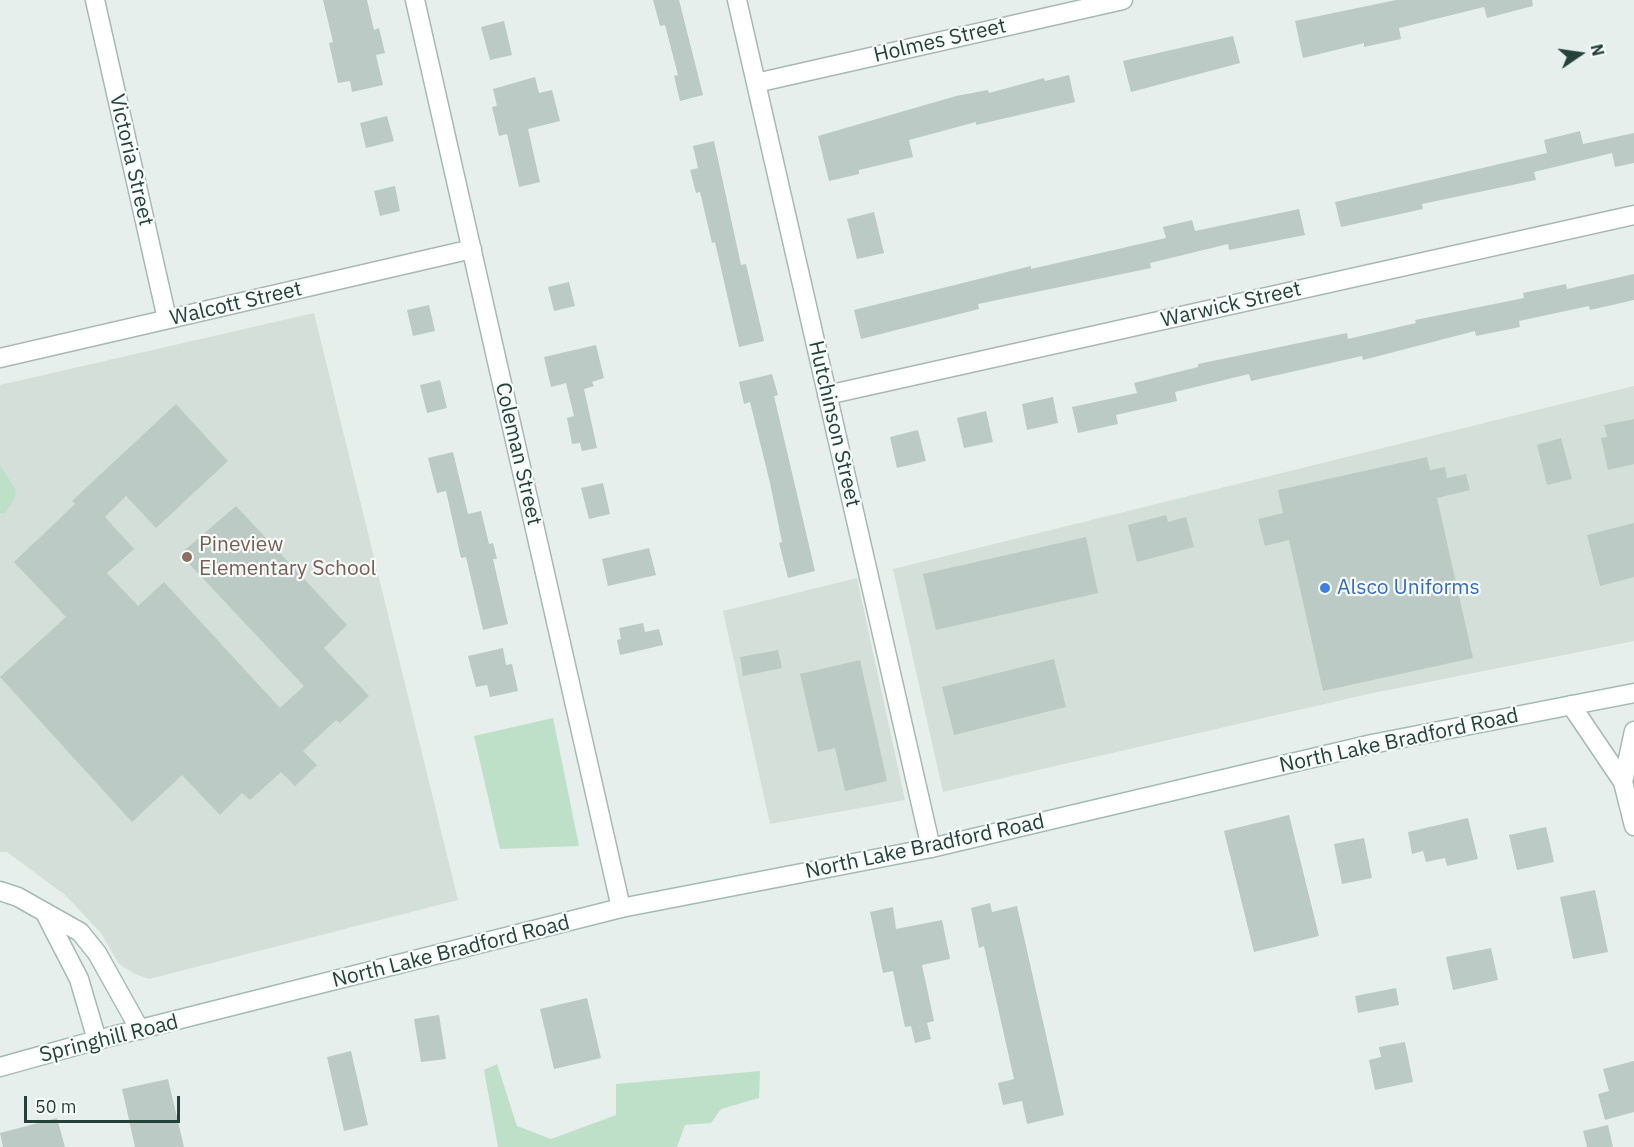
<!DOCTYPE html>
<html>
<head>
<meta charset="utf-8">
<style>
	body { margin:0 }
	#map { position:relative; width:1634px; height:1147px; overflow:hidden; background:#e6efeb; font-family:"IBM Plex Sans",sans-serif }
	canvas { display:block }
	.north { position:absolute; left:1550px; top:24px; width:60px; height:60px; -webkit-text-stroke:4px #f7fbf9; paint-order:stroke; rotate:77deg; font-size:16px; font-weight:700; line-height:24px; text-align:center; color:#24423a }
	.north::after { content:''; display:block; margin:auto; width:21px; height:27px; background:#24423a; clip-path:polygon(50% 0,100% 100%,50% 72%,0 100%) }
	.scale { position:absolute; left:24px; top:1096px; width:156px; height:27px; box-sizing:border-box; border:3px solid #24423a; border-top:0; padding-left:8px; font-size:18px; line-height:21px; white-space:nowrap; color:#24423a; -webkit-text-stroke:4px #f7fbf9; paint-order:stroke }
</style>
</head>
<body>
<div id="map">
<canvas width="1634" height="1147"></canvas>
<div class="north">N</div>
<div class="scale">50 m</div>
</div>
<script>
const ctx = document.querySelector('canvas').getContext('2d');
ctx.lineJoin = 'round';
function paint(path, color) {
  ctx.fillStyle = color;
  ctx.fill(path, 'evenodd');
}
function toPath(rows) {
  const path = new Path2D();
  for (const r of rows) {
    path.moveTo(r[0], r[1]);
    for (let i = 2; i < r.length; i += 2) path.lineTo(r[i], r[i + 1]);
  }
  return path;
}
function strokePath(path, color, width, dash) {
  ctx.strokeStyle = color;
  ctx.lineWidth = width;
  ctx.lineCap = dash ? 'butt' : 'round';
  ctx.setLineDash(dash || []);
  ctx.stroke(path);
}
function label(font, color, halo, rows, align = 'center') {
  ctx.font = font + ' "IBM Plex Sans",sans-serif';
  ctx.lineWidth = 4.5;
  ctx.setLineDash([]);
  ctx.textBaseline = 'middle';
  ctx.strokeStyle = halo;
  ctx.fillStyle = color;
  for (const [text, x, y, turn = 0] of rows) {
    ctx.save();
    ctx.translate(x, y);
    ctx.rotate((+turn || 0) * Math.PI / 180);
    ctx.textAlign = isNaN(turn) ? turn : align;
    if (halo) ctx.strokeText(text, 0, 0);
    ctx.fillText(text, 0, 0);
    ctx.restore();
  }
}
paint(toPath([
	[314,313,458,900,149,979,135,974,119,964,101,933,65,895,7,852,0,852,0,385],
	[1634,386,1634,641,1368,694,943,792,893,569],
	[857,578,905,800,770,824,723,611]
]), '#d4dfda');
paint(toPath([
	[0,465,16,490,15,498,5,513,0,513],
	[553,718,579,846,500,849,474,736],
	[497,1064,517,1126,551,1139,616,1115,616,1084,760,1071,759,1098,721,1109,711,1123,685,1125,677,1147,498,1147,484,1070]
]), '#bfe0c8');
paint(toPath([
	[323,0,367,0,374,30,379,28,385,53,376,55,383,85,352,92,350,81,338,83,329,43,333,42],
	[653,0,679,0,703,95,680,101,674,76,678,75,665,25,660,26],
	[1396,0,1532,0,1533,6,1487,18,1484,7,1399,28,1401,39,1364,47,1364,43,1303,58,1295,21],
	[504,21,512,55,490,60,481,27],
	[1233,36,1240,63,1131,92,1123,61],
	[1069,75,1075,102,976,125,976,122,909,140,913,157,859,170,859,174,829,181,818,136,956,96,988,90,989,93,1044,78,1045,81],
	[535,77,539,93,552,90,560,121,528,129,540,182,519,187,507,134,499,136,492,107,497,106,493,89],
	[387,116,394,141,366,148,360,123],
	[1580,131,1583,144,1634,133,1634,163,1615,167,1612,153,1534,172,1536,180,1422,204,1423,209,1341,227,1335,202,1547,153,1544,140],
	[714,141,741,265,746,264,764,341,739,347,715,242,712,243,700,192,696,193,690,170,698,168,693,146],
	[395,186,400,211,380,216,374,191],
	[1299,209,1305,235,1229,250,1228,244,1150,263,1151,268,978,304,979,309,861,339,854,310,1031,266,1031,269,1166,238,1163,227,1192,220,1195,231],
	[874,212,884,253,857,259,847,219],
	[1634,274,1634,300,1590,310,1589,306,1519,321,1520,327,1476,336,1475,331,1363,360,1362,356,1251,381,1249,374,1175,392,1177,401,1116,415,1118,424,1078,433,1072,407,1137,393,1134,383,1198,367,1198,364,1347,333,1348,339,1416,323,1415,320,1524,298,1523,293,1566,284,1567,289],
	[569,282,575,306,554,311,548,287],
	[429,305,435,331,413,336,407,310],
	[596,345,604,378,592,382,594,386,584,389,597,448,582,451,580,443,572,444,567,418,574,416,566,383,551,387,544,357],
	[772,374,778,395,774,396,815,571,788,578,779,543,782,542,770,483,750,402,744,404,739,382],
	[440,380,447,408,427,413,420,385],
	[1053,397,1058,423,1027,430,1022,404],
	[176,404,228,461,156,528,126,496,105,517,134,549,107,573,138,606,164,582,280,708,304,686,180,554,236,506,347,625,324,648,369,696,340,723,336,720,303,751,317,765,295,786,281,772,250,800,242,793,220,815,182,775,132,822,0,677,66,617,14,562,75,504,72,501],
	[986,411,993,442,964,448,957,418],
	[1634,419,1634,464,1608,470,1601,438,1607,437,1604,425],
	[918,430,926,461,897,468,890,437],
	[1561,438,1572,479,1547,485,1537,445],
	[453,452,468,514,481,511,489,544,493,543,497,559,493,559,508,624,483,630,466,557,461,558,446,491,437,493,428,458],
	[1427,457,1430,470,1445,467,1447,478,1466,474,1470,490,1437,498,1473,658,1323,691,1289,540,1265,546,1258,519,1283,513,1278,490],
	[603,483,610,514,589,519,581,488],
	[1166,515,1168,522,1186,517,1194,547,1137,562,1128,525],
	[1634,523,1634,577,1600,586,1587,535],
	[1086,537,1098,593,936,630,923,574],
	[649,548,656,575,608,586,602,559],
	[643,623,645,632,659,629,663,645,620,655,617,640,621,639,619,628],
	[503,648,506,665,512,664,518,691,490,697,487,685,476,687,468,656],
	[778,650,782,668,743,676,740,657],
	[1054,659,1066,707,954,735,942,687],
	[860,660,887,781,845,791,835,748,818,752,800,674],
	[1289,815,1319,936,1254,952,1224,831],
	[1468,818,1478,859,1447,866,1445,858,1426,862,1423,851,1412,854,1408,832],
	[1546,827,1554,862,1517,870,1509,835],
	[1364,838,1372,878,1342,884,1334,844],
	[1595,890,1608,952,1573,959,1560,897],
	[990,903,992,912,1017,906,1064,1115,1027,1124,1022,1101,1003,1105,998,1083,1014,1079,984,946,979,948,971,908],
	[893,907,896,929,942,920,950,959,922,965,934,1021,927,1023,931,1039,915,1043,911,1026,905,1027,893,971,883,973,870,912],
	[1491,948,1498,980,1453,990,1446,957],
	[1396,988,1399,1005,1358,1013,1355,996],
	[587,998,601,1058,554,1069,540,1009],
	[439,1015,446,1059,421,1062,414,1019],
	[1405,1042,1413,1082,1375,1090,1369,1060,1381,1057,1379,1047],
	[351,1051,368,1125,344,1131,327,1057],
	[1634,1061,1634,1112,1605,1120,1598,1094,1609,1091,1603,1069],
	[168,1079,184,1147,135,1147,122,1089],
	[57,1118,65,1147,3,1147,0,1133],
	[1608,1125,1613,1147,1587,1147,1583,1131]
]), '#bbcac4');
const minor = toPath([
	[95,0,167,319],
	[415,0,621,908],
	[737,0,931,848],
	[756,83,1123,0],
	[0,358,472,249],
	[827,395,1634,215]
]);
const tertiary = toPath([
	[1571,705,1623,782,1634,826],
	[1623,782,1634,731]
]);
const secondary = toPath([
	[0,891,18,897,80,932,97,953,140,1030],
	[46,915,79,979,97,1040],
	[0,1067,97,1040,621,908,931,848,1372,744,1634,693]
]);
strokePath(minor, '#a8b8b2', 21);
strokePath(tertiary, '#a8b8b2', 21);
strokePath(secondary, '#a4bbb3', 21);
strokePath(minor, '#fff', 18);
strokePath(tertiary, '#fff', 18);
strokePath(secondary, '#fff', 18);
for (const [x, y, r, color] of [
	[187,557,6,"#8d6e63"],
	[1325,588,6,"#3f7fe0"]
]) {
  const dot = new Path2D();
  dot.arc(x, y, r, 0, 2 * Math.PI);
  ctx.fillStyle = color;
  ctx.fill(dot);
  strokePath(dot, '#f7fbf9', 2);
}
label('21px', '#24423a', '#f7fbf9', [
	["Holmes Street",940,41,-13],
	["Victoria Street",131,160,77],
	["Walcott Street",236,304,-13],
	["Warwick Street",1231,305,-13],
	["Hutchinson Street",834,424,77],
	["Coleman Street",518,454,77],
	["North Lake Bradford Road",1399,741,-12],
	["North Lake Bradford Road",925,847,-12],
	["North Lake Bradford Road",451,952,-14],
	["Springhill Road",109,1039,-14]
]);
label('21px', '#785e54', '#f7fbf9', [
	["Pineview",199,545],
	["Elementary School",199,569]
], 'left');
label('21px', '#366cbe', '#f7fbf9', [
	["Alsco Uniforms",1337,588]
], 'left');
</script>
</body>
</html>
